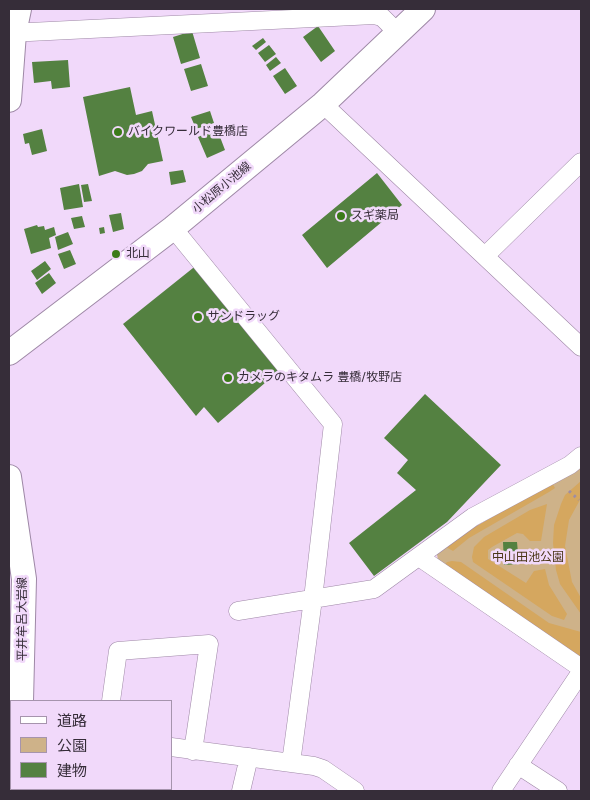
<!DOCTYPE html>
<html>
<head>
<meta charset="utf-8">
<style>
	body { margin:0 }
	#map { position:relative; width:590px; height:800px; overflow:hidden; background:#f1d9fa; font-family:"DM Sans","Noto Sans JP",sans-serif }
	canvas { display:block }
	.frame { position:absolute; inset:0; border:10px solid #362d39; pointer-events:none }
	.legend { position:absolute; left:10px; top:700px; width:162px; height:90px; box-sizing:border-box; background:#f1d9fa; border:1px solid #a694ad; margin:0; padding:6px 9px; list-style:none; font-size:15px; color:#362d39 }
	.legend li { display:flex; align-items:center; gap:10px; height:25px }
	.legend b { width:25px; border:1px solid #a694ad }
</style>
</head>
<body>
<div id="map">
<canvas width="590" height="800"></canvas>
<div class="frame"></div>
<ul class="legend">
<li><b style="height:6px;background:#fff"></b>道路</li>
<li><b style="height:14px;background:#ceb289"></b>公園</li>
<li><b style="height:14px;background:#548141"></b>建物</li>
</ul>
</div>
<script>
const ctx = document.querySelector('canvas').getContext('2d');
ctx.lineJoin = 'round';
function paint(path, color) {
  ctx.fillStyle = color;
  ctx.fill(path, 'evenodd');
}
function toPath(rows) {
  const path = new Path2D();
  for (const r of rows) {
    path.moveTo(r[0], r[1]);
    for (let i = 2; i < r.length; i += 2) path.lineTo(r[i], r[i + 1]);
  }
  return path;
}
function strokePath(path, color, width, dash) {
  ctx.strokeStyle = color;
  ctx.lineWidth = width;
  ctx.lineCap = dash ? 'butt' : 'round';
  ctx.setLineDash(dash || []);
  ctx.stroke(path);
}
function label(font, color, halo, rows, align = 'center') {
  ctx.font = font + ' "DM Sans","Noto Sans JP",sans-serif';
  ctx.lineWidth = 5;
  ctx.setLineDash([]);
  ctx.textBaseline = 'middle';
  ctx.strokeStyle = halo;
  ctx.fillStyle = color;
  for (const [text, x, y, turn = 0] of rows) {
    ctx.save();
    ctx.translate(x, y);
    ctx.rotate((+turn || 0) * Math.PI / 180);
    ctx.textAlign = isNaN(turn) ? turn : align;
    if (halo) ctx.strokeText(text, 0, 0);
    ctx.fillText(text, 0, 0);
    ctx.restore();
  }
}
paint(toPath([
	[581,465,581,660,438,561,437,554,468,531]
]), '#ceb289');
paint(toPath([
	[581,481,581,498,569,520,565,546,572,582,581,598,581,614,560,584,556,570,553,543,554,525,561,504,565,495],
	[552,483,555,488,549,492,469,538,453,551,446,547,468,531],
	[547,504,541,541,530,541,523,534,517,533,492,547,488,550,488,559,526,583,534,571,545,569,549,585,567,614,564,620,552,616,473,562,472,557,474,547,484,537,530,510],
	[452,561,461,562,549,623,581,632,581,660,444,566,447,562]
]), '#d5a75f');
paint(toPath([
	[318,26,335,51,321,62,303,37],
	[192,31,200,58,181,64,173,37],
	[263,38,266,42,256,50,252,46],
	[269,45,276,54,265,62,258,53],
	[276,57,281,63,270,71,266,65],
	[68,60,70,87,52,89,51,81,34,83,32,62],
	[201,64,208,86,191,91,184,69],
	[285,68,297,86,285,94,273,76],
	[130,87,136,115,152,111,163,161,148,164,142,171,134,174,127,175,115,171,99,176,83,97],
	[210,111,214,123,196,129,191,117],
	[42,129,47,151,32,155,29,143,25,144,23,134],
	[217,129,225,150,207,158,198,137],
	[183,170,186,182,171,185,169,172],
	[377,173,402,205,327,268,302,235],
	[79,184,83,207,64,210,60,188],
	[88,184,92,201,84,202,81,185],
	[121,213,124,229,113,232,109,215],
	[82,216,85,227,74,229,71,218],
	[37,225,38,227,44,226,45,230,54,227,56,235,49,238,51,248,31,254,24,229],
	[104,227,105,233,100,234,99,228],
	[68,232,73,244,58,250,55,237],
	[70,250,76,264,64,269,58,254],
	[45,261,51,269,37,280,31,271],
	[198,264,279,371,218,423,204,407,196,416,123,324],
	[49,273,56,283,42,294,35,283],
	[425,394,501,465,447,522,374,576,349,543,416,490,397,473,408,460,384,438],
	[503,542,517,542,519,564,504,565]
]), '#548141');
const street = toPath([
	[9,33,374,15,382,17,398,33],
	[323,104,581,347],
	[173,228,333,424,313,599,291,763],
	[485,256,581,162],
	[419,557,581,668],
	[238,611,374,589,473,517,570,465,581,456],
	[111,701,118,651,209,644,193,751],
	[171,747,314,766,323,769,355,791],
	[518,765,558,791],
	[241,791,249,757],
	[501,791,581,672]
]);
const secondary = toPath([
	[9,100,14,33,19,9],
	[9,353,173,228,323,104,423,9],
	[9,477,24,579,21,701],
	[16,791,16,789]
]);
strokePath(street, '#9e88a6', 19);
strokePath(secondary, '#9e88a6', 26);
strokePath(toPath([
	[569,491,579,500],
	[518,553,541,553]
]), '#9e8da5', 3, [2.5, 4]);
strokePath(street, '#fff', 18);
strokePath(secondary, '#fff', 24);
for (const [x, y, r, color] of [
	[118,132,5,"#3c7b19"],
	[341,216,5,"#3c7b19"],
	[116,254,5,"#3c7b19"],
	[198,317,5,"#3c7b19"],
	[228,378,5,"#3c7b19"]
]) {
  const dot = new Path2D();
  dot.arc(x, y, r, 0, 2 * Math.PI);
  ctx.fillStyle = color;
  ctx.fill(dot);
  strokePath(dot, '#f1d9fa', 2);
}
label('12px', '#362d39', '#f1d9fa', [
	["バイクワールド豊橋店",128,132],
	["スギ薬局",351,216],
	["北山",126,254],
	["サンドラッグ",208,317],
	["カメラのキタムラ 豊橋/牧野店",238,378]
], 'left');
label('12px', '#362d39', '#f1d9fa', [
	["小松原小池線",222,188,-40],
	["平井牟呂大岩線",23,619,-90]
]);
label('12px', '#4a3617', '#f1d9fa', [
	["中山田池公園",528,558]
]);
</script>
</body>
</html>
